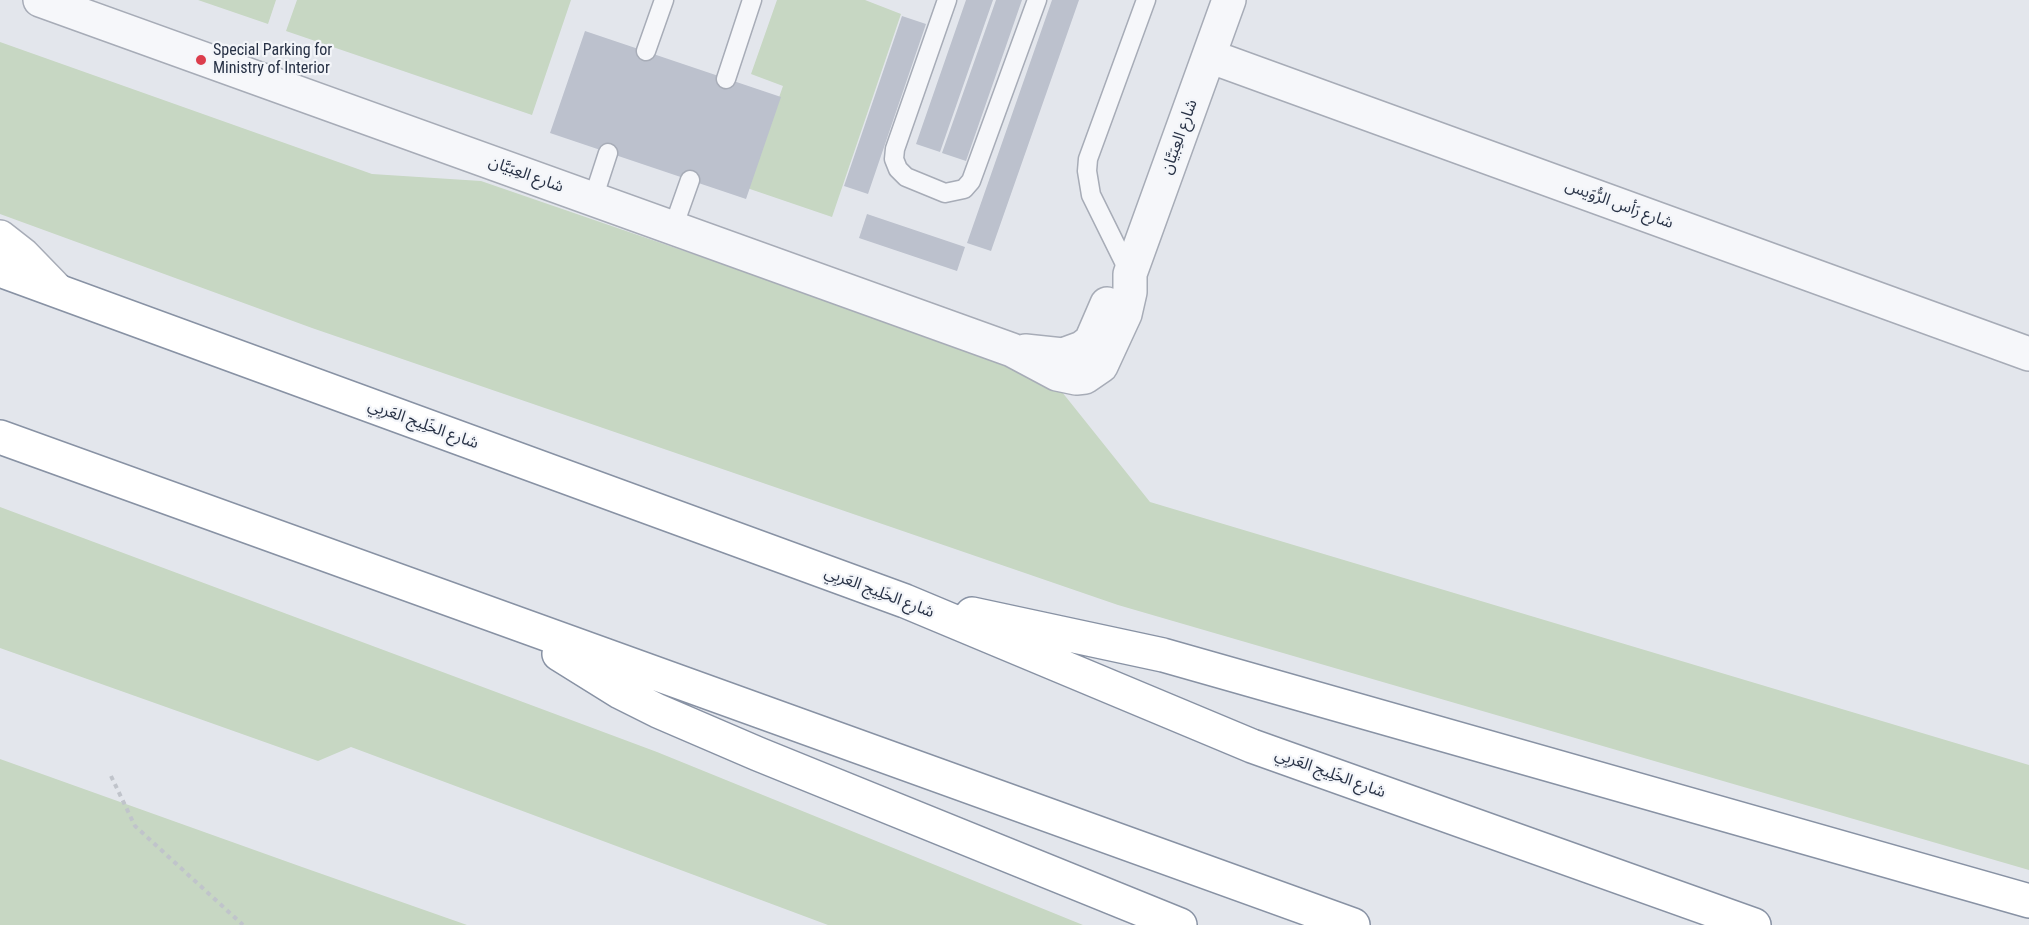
<!DOCTYPE html>
<html>
<head>
<meta charset="utf-8">
<style>
	body { margin:0 }
	canvas { display:block; background:#e3e6ec }
</style>
</head>
<body>
<canvas width="2029" height="925"></canvas>
<script>
const ctx = document.querySelector('canvas').getContext('2d');
ctx.lineJoin = 'round';
function paint(path, color) {
  ctx.fillStyle = color;
  ctx.fill(path, 'evenodd');
}
function toPath(rows) {
  const path = new Path2D();
  for (const r of rows) {
    path.moveTo(r[0], r[1]);
    for (let i = 2; i < r.length; i += 2) path.lineTo(r[i], r[i + 1]);
  }
  return path;
}
function strokePath(path, color, width, dash) {
  ctx.strokeStyle = color;
  ctx.lineWidth = width;
  ctx.lineCap = dash ? 'butt' : 'round';
  ctx.setLineDash(dash || []);
  ctx.stroke(path);
}
function label(font, color, halo, rows, align = 'center') {
  ctx.font = font + ' "Roboto Condensed","Noto Sans Arabic",sans-serif';
  ctx.lineWidth = 4.5;
  ctx.setLineDash([]);
  ctx.textBaseline = 'middle';
  ctx.strokeStyle = halo;
  ctx.fillStyle = color;
  for (const [text, x, y, turn = 0] of rows) {
    ctx.save();
    ctx.translate(x, y);
    ctx.rotate((+turn || 0) * Math.PI / 180);
    ctx.textAlign = isNaN(turn) ? turn : align;
    if (halo) ctx.strokeText(text, 0, 0);
    ctx.fillText(text, 0, 0);
    ctx.restore();
  }
}
paint(toPath([
	[198,0,276,0,268,24],
	[297,0,571,0,532,115,286,31],
	[777,0,865,0,901,14,832,217,747,188,783,86,751,74],
	[0,42,372,174,481,181,1050,377,1150,502,2029,765,2029,870,1118,605,312,328,0,214],
	[0,507,657,752,1083,925,828,925,351,747,318,761,0,648],
	[0,759,302,867,467,925,0,925]
]), '#c7d7c3');
paint(toPath([
	[966,0,993,0,940,152,916,144],
	[996,0,1022,0,966,161,942,153],
	[1052,0,1079,0,991,251,967,243],
	[902,16,926,24,868,194,844,186],
	[585,31,781,97,746,199,550,133],
	[867,214,965,247,957,271,859,238]
]), '#bcc1cd');
const lane = toPath([
	[947,0,895,149,894,159,898,169,906,177,945,193,964,189,971,181,1037,0],
	[646,51,664,0],
	[726,79,752,0],
	[593,199,608,153],
	[673,228,690,180],
	[1130,274,1091,195,1087,171,1088,159,1146,0]
]);
const street = toPath([
	[40,0,1012,350,1057,374,1076,378,1085,377,1101,366,1125,314,1130,292,1130,274,1229,0],
	[1209,56,2029,354],
	[1025,351,1063,355,1082,348,1091,341,1107,304]
]);
const secondary = toPath([
	[0,237,23,255,57,290]
]);
const highway = toPath([
	[0,270,905,601,1252,746,1754,925],
	[0,437,1353,925],
	[972,614,1163,655,2029,901],
	[559,654,620,692,658,711,758,754,1180,925]
]);
strokePath(lane, '#a7acb7', 21);
strokePath(street, '#a7acb7', 36);
strokePath(secondary, '#a7acb7', 36);
strokePath(highway, '#8892a4', 36);
strokePath(toPath([
	[111,776,135,826,243,925]
]), '#c0c4cb', 4, [4.5, 4.5]);
strokePath(lane, '#f6f7fa', 18);
strokePath(street, '#f6f7fa', 33);
strokePath(secondary, '#fff', 33);
strokePath(highway, '#fff', 33);
for (const [x, y, r, color] of [
	[201,60,6,"#dc3d4c"]
]) {
  const dot = new Path2D();
  dot.arc(x, y, r, 0, 2 * Math.PI);
  ctx.fillStyle = color;
  ctx.fill(dot);
  strokePath(dot, '#f3f5f9', 2);
}
label('16px', '#283246', '#f3f5f9', [
	["Special Parking for",213,51],
	["Ministry of Interior",213,69]
], 'left');
label('16px', '#283246', '#f3f5f9', [
	["شارع العِبَيَّان",1180,137,-70],
	["شارع العِبَيَّان",526,175,20],
	["شارع رَأس الرُّوَيس",1619,205,20],
	["شارع الخَلِيج العَربِي",423,425,20],
	["شارع الخَلِيج العَربِي",879,593,21],
	["شارع الخَلِيج العَربِي",1330,774,20]
]);
</script>
</body>
</html>
